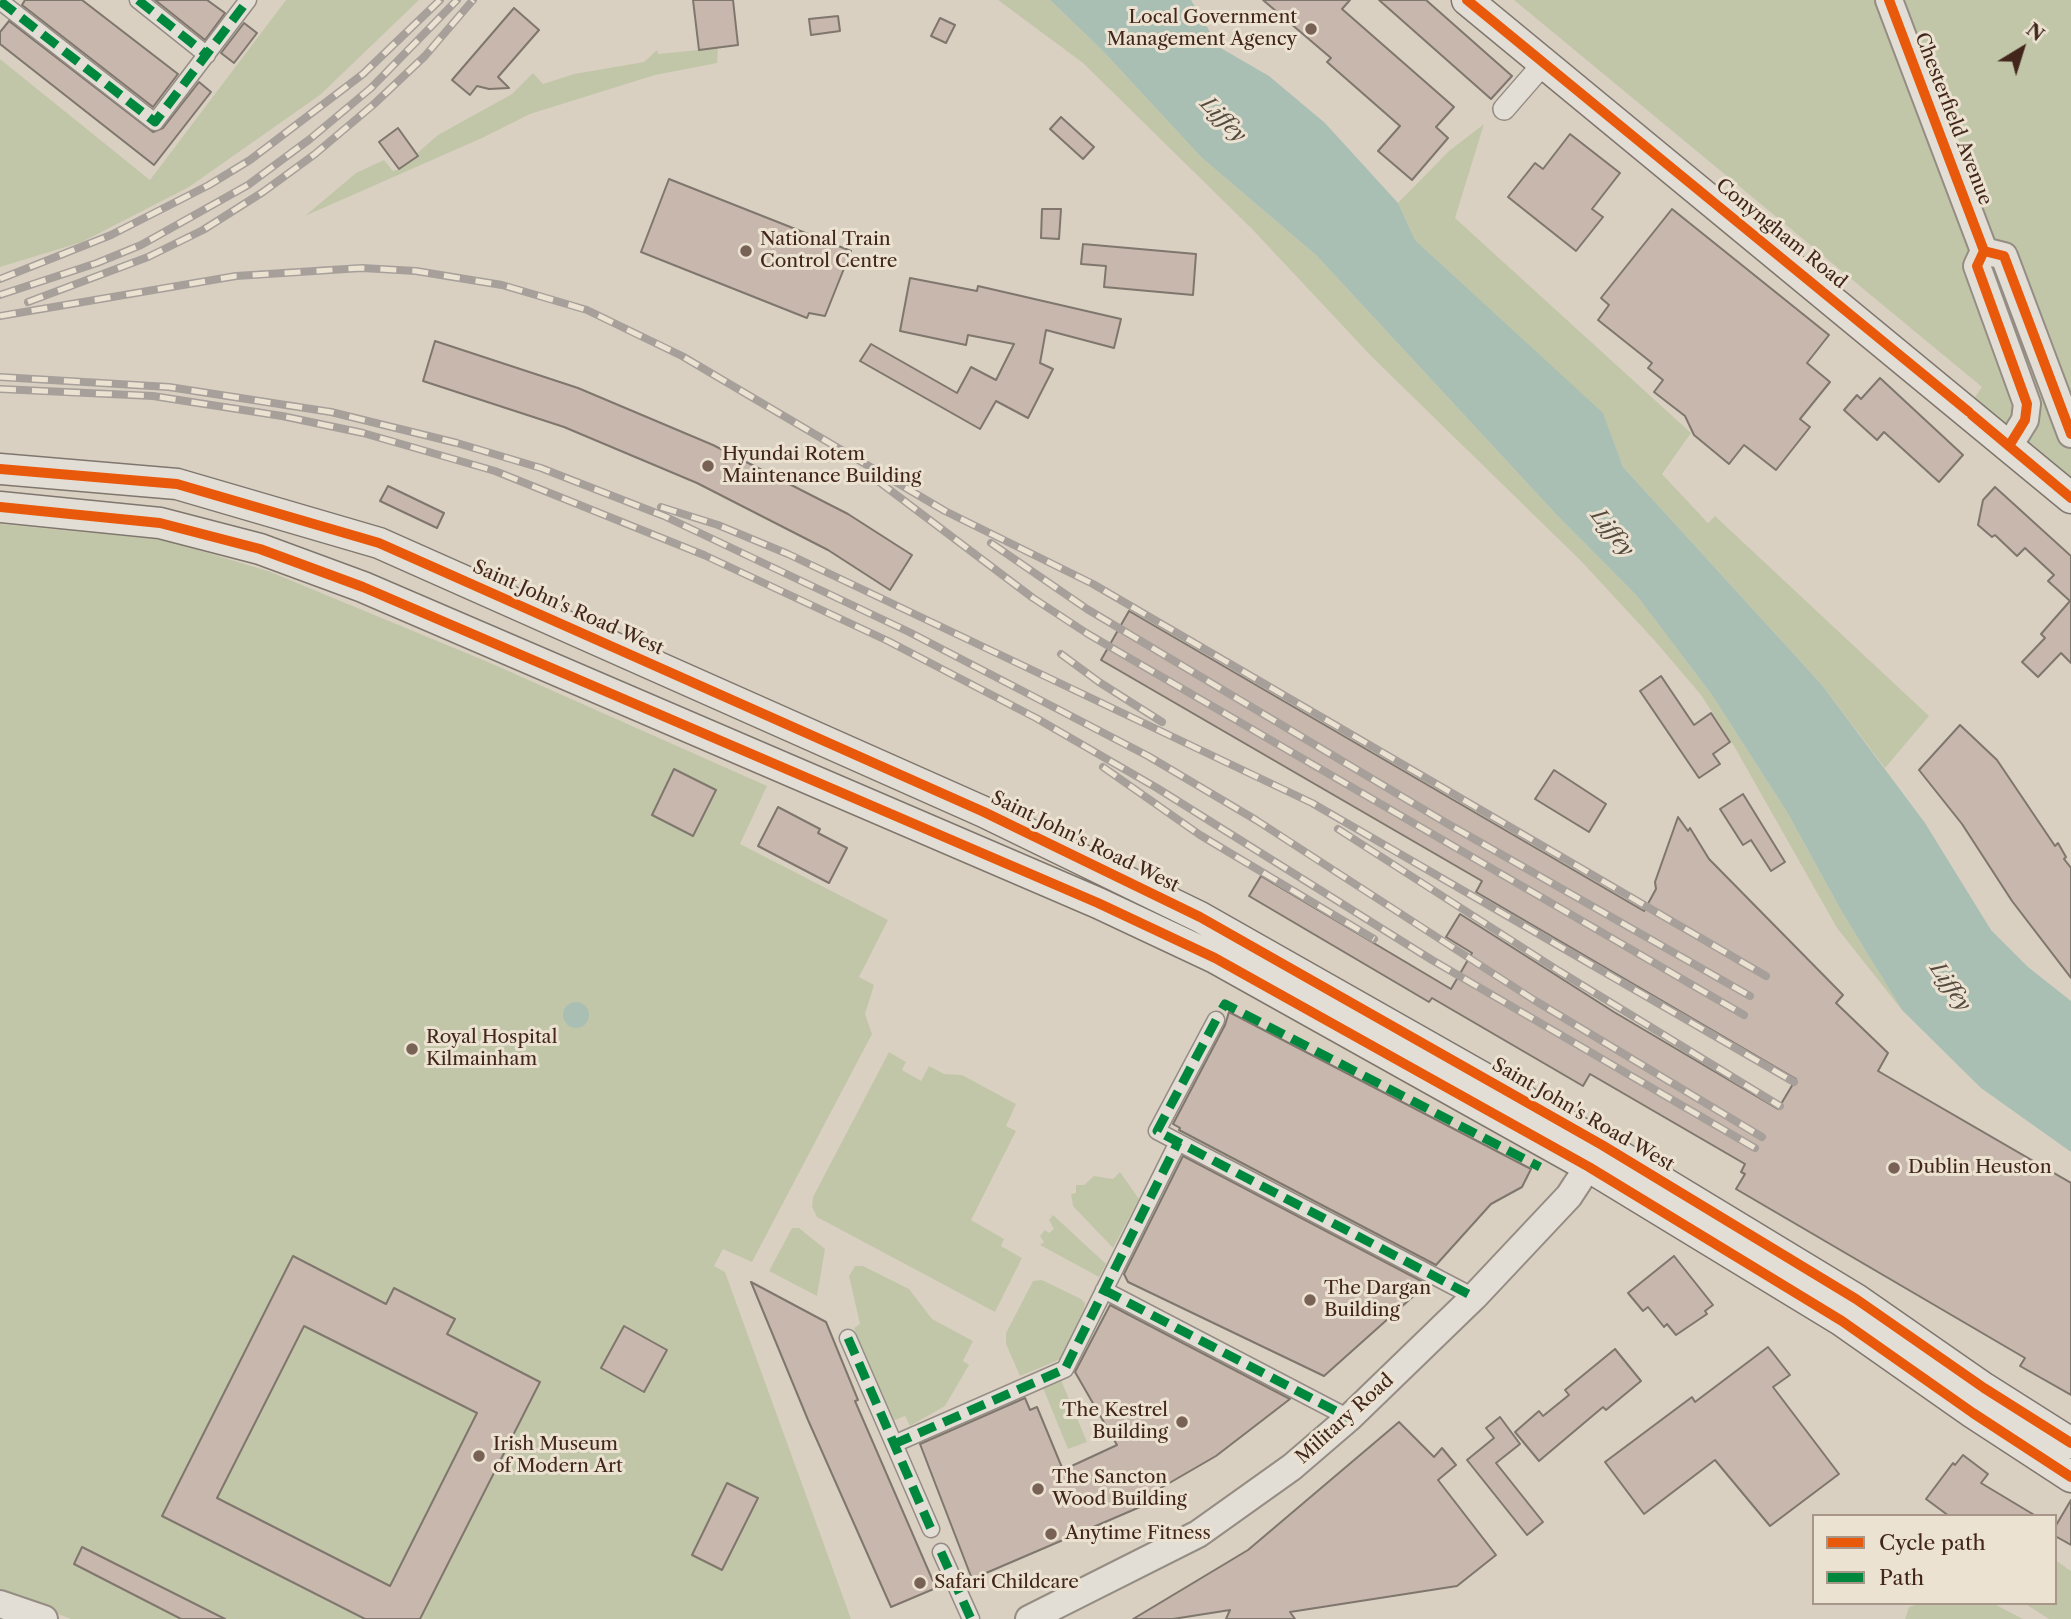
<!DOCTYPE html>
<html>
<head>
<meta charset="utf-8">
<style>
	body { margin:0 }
	#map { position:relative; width:2071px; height:1619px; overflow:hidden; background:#d9d0c2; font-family:"Libre Caslon Text",serif }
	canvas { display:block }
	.legend { position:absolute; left:1812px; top:1514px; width:245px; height:91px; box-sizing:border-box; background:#ece2d2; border:2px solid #a89789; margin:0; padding:9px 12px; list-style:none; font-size:21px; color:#42261b }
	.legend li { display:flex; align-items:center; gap:14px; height:35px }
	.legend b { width:35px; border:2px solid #a89789 }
	.north { position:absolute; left:1987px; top:14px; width:70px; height:70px; -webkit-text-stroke:5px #ece2d2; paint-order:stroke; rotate:38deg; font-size:19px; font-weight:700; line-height:28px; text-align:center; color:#42261b }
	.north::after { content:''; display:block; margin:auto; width:24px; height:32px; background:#42261b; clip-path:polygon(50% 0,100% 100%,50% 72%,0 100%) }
</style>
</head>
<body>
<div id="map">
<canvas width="2071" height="1619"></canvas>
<ul class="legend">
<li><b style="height:9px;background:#e8590c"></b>Cycle path</li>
<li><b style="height:9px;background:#00873e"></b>Path</li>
</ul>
<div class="north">N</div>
</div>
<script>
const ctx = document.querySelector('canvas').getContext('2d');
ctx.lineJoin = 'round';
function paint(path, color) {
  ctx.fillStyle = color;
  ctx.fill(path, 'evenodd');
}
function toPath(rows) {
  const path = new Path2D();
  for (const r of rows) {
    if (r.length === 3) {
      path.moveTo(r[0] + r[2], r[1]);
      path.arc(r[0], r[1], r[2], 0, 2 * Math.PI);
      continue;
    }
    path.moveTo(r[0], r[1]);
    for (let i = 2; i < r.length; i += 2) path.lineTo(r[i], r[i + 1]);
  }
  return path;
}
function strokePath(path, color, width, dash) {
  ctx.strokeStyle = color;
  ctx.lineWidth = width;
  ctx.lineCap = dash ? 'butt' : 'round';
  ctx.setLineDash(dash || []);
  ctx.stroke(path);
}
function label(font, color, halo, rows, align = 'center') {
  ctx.font = font + ' "Libre Caslon Text",serif';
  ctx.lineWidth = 6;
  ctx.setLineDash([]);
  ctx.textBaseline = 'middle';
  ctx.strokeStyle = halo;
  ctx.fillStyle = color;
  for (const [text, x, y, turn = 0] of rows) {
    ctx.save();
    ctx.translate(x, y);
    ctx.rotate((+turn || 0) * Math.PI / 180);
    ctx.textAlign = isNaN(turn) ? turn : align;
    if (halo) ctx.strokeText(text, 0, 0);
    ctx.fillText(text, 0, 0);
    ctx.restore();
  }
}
paint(toPath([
	[286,0,419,0,320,95,189,187,82,242,0,267,0,59,150,180],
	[998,0,1050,0,1102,50,1201,157,1317,256,1554,512,1637,596,1712,695,1787,812,1842,912,1902,1010,1837,928,1734,746,1701,695,1655,641,1582,562,1372,357,1252,229,1083,63],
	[1514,0,2071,0,2071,498,1966,410,1982,387],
	[718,48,717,63,655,75,530,114,482,138,305,216,356,173,384,160,393,171,399,169,438,135,512,94,533,73,543,84,574,74,644,62,657,50,658,54],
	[1484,124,1455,218,1691,433,1662,474,1708,523,1715,516,1929,716,1885,768,1822,685,1623,467,1603,414,1415,240,1398,203,1449,151],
	[0,524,165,540,268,571,488,662,767,786,740,844,888,920,859,977,874,985,865,1014,872,1034,752,1262,723,1249,714,1266,725,1272,851,1619,71,1619,0,1592],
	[889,1052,906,1062,902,1070,921,1081,929,1066,944,1074,962,1075,1016,1104,1006,1126,1016,1131,971,1220,1004,1239,1001,1246,1022,1258,995,1312,817,1217,812,1207,813,1197],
	[1120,1172,1139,1199,1113,1248,1073,1206,1071,1194,1076,1193,1076,1185,1084,1185,1094,1176,1113,1179],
	[1053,1215,1106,1264,1099,1277,1040,1245,1044,1242,1040,1236,1045,1230,1049,1233,1054,1229,1049,1220],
	[792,1228,799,1228,825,1249,817,1296,769,1271],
	[855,1266,863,1266,909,1289,932,1319,973,1341,963,1361,969,1365,945,1406,910,1426,905,1416,890,1422,854,1328,860,1324,849,1276],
	[1042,1280,1081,1299,1085,1303,1084,1309,1061,1359,1020,1376,1006,1344,1006,1333,1033,1281],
	[1061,1380,1087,1442,1068,1449,1043,1388],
	[2055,1560,2071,1571,2071,1619,2049,1619,2024,1603,2055,1603],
	[1921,1603,1992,1603,2023,1619,1905,1619,1909,1607]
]), '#c2c6a8');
paint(toPath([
	[1050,0,1191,0,1219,47,1269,76,1325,123,1398,203,1415,240,1603,413,1623,467,1822,685,1925,823,1991,930,2028,967,2071,1001,2071,1152,1981,1088,1902,1010,1842,912,1787,812,1712,695,1637,596,1554,512,1317,256,1201,157,1102,50],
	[576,1015,13]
]), '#a9bfb3');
const building = toPath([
	[25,0,82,0,178,74,153,107,22,5,25,0],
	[155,0,207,0,225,13,205,40,155,0],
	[693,0,733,0,738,45,699,50,693,0],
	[1263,0,1350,0,1342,9,1454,107,1436,127,1448,138,1412,180,1378,151,1400,126,1327,62,1331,58,1263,0],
	[1379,0,1426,0,1512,76,1491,99,1379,0],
	[514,8,539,30,498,77,509,88,489,89,477,86,470,95,452,80,514,8],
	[838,16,840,31,811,35,809,19,838,16],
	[940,18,955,25,946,43,931,36,940,18],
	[9,21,153,132,163,128,199,82,211,92,154,165,0,44,0,32,9,21],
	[244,23,257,33,234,63,221,53,244,23],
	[1061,117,1094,147,1083,159,1050,129,1061,117],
	[398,128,418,156,399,169,379,142,398,128],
	[1570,134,1620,173,1592,209,1603,217,1576,251,1508,197,1535,163,1543,169,1570,134],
	[669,179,851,251,825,316,809,313,807,318,641,252,669,179],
	[1042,209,1061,209,1059,239,1041,238,1042,209],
	[1672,209,1829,335,1807,363,1830,382,1800,419,1810,427,1776,470,1744,445,1729,464,1694,435,1685,416,1654,392,1663,380,1648,368,1652,363,1598,320,1609,305,1601,298,1672,209],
	[1083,244,1196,254,1193,295,1104,287,1106,266,1081,264,1083,244],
	[910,278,977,291,978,286,1121,319,1114,348,1046,330,1040,363,1053,369,1028,418,996,401,980,429,860,361,871,344,957,393,971,367,996,380,1014,344,968,335,966,345,900,331,910,278],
	[435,341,578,388,713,445,848,514,912,555,890,590,828,550,697,483,564,427,423,381,435,341],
	[1880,378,1963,455,1939,482,1884,432,1877,440,1844,410,1857,395,1861,399,1880,378],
	[388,486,444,513,437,528,380,501,388,486],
	[1995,487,2071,556,2071,663,2061,653,2038,677,2022,662,2045,638,2041,634,2070,601,2048,581,2054,575,2025,548,2017,556,1995,535,1992,537,1978,525,1983,500,1995,487],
	[1129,611,1644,911,1656,889,1655,882,1678,817,1688,831,1690,828,1709,859,1843,995,1836,1003,1888,1053,1878,1071,2071,1183,2071,1395,2020,1366,2025,1358,1736,1189,1745,1174,1741,1172,1745,1164,1590,1074,1583,1086,1432,998,1429,1002,1249,896,1261,876,1451,989,1472,953,1446,937,1460,914,1614,1012,1778,1109,1796,1079,1476,892,1482,881,1101,660,1129,611],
	[1661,676,1694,725,1711,713,1730,742,1713,754,1720,764,1699,778,1640,691,1661,676],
	[1960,725,1997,760,2055,846,2058,843,2066,857,2064,859,2071,868,2071,978,2012,901,1962,824,1919,770,1960,725],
	[674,769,716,790,693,836,652,815,674,769],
	[1554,770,1606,804,1589,832,1535,799,1554,770],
	[1743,794,1785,862,1771,871,1751,840,1743,845,1720,809,1743,794],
	[778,807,820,829,818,833,847,848,829,883,758,846,778,807],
	[1229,1012,1531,1169,1522,1187,1491,1204,1436,1265,1179,1130,1180,1128,1173,1124,1225,1025,1229,1012],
	[1183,1156,1427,1284,1324,1376,1128,1282,1124,1274,1183,1156],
	[293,1256,386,1304,394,1288,455,1319,447,1334,540,1382,420,1619,365,1619,162,1516,293,1256],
	[304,1326,477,1413,390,1586,217,1498,304,1326],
	[1674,1256,1713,1305,1705,1311,1707,1314,1676,1335,1667,1324,1664,1327,1648,1307,1643,1311,1628,1293,1674,1256],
	[751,1282,826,1322,858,1400,855,1401,936,1588,891,1607,808,1420,751,1282],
	[1110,1305,1290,1399,1216,1456,1159,1489,1147,1504,972,1579,920,1444,1025,1398,1030,1410,1037,1407,1063,1470,1117,1445,1075,1372,1110,1305],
	[624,1326,667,1350,644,1392,601,1368,624,1326],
	[1768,1347,1790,1375,1773,1387,1839,1474,1770,1526,1715,1460,1644,1514,1605,1462,1692,1397,1695,1402,1768,1347],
	[1615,1349,1641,1381,1606,1410,1603,1407,1539,1461,1515,1432,1539,1411,1543,1416,1569,1395,1565,1390,1615,1349],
	[1500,1417,1520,1444,1496,1463,1543,1522,1527,1535,1467,1460,1494,1438,1486,1428,1500,1417],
	[1399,1422,1434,1457,1442,1448,1456,1465,1438,1480,1496,1555,1457,1586,1290,1612,1295,1619,1226,1619,1230,1610,1173,1619,1133,1619,1248,1550,1399,1422],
	[1963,1455,1988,1474,1981,1483,2036,1516,1949,1516,1926,1499,1953,1463,1955,1465,1963,1455],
	[727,1483,758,1498,722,1570,692,1555,727,1483],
	[2071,1500,2071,1545,2055,1536,2055,1527,2071,1500],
	[82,1547,225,1619,181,1619,74,1564,82,1547]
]);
paint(building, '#c7b7ac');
strokePath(building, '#7f766d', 2);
const pedestrian = toPath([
	[138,0,207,55],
	[0,1,155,122,248,0],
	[1216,1020,1157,1131,1474,1297],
	[1104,1290,1349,1418],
	[848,1338,931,1529],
	[894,1444,1065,1369,1178,1142],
	[941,1552,971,1619]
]);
const minor = toPath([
	[1504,109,1544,63]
]);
const tertiary = toPath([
	[1889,0,1984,251,1977,266,2027,404,2025,420,2009,446],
	[1984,251,2004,256,2071,434],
	[0,1604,44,1619],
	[1029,1619,1198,1534,1292,1467,1349,1418,1474,1297,1569,1196,1599,1150]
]);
const secondary = toPath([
	[1467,0,2071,498],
	[0,469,177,484,379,543,984,812,1200,917,1602,1145,1856,1299,1984,1388,2071,1443],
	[0,507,160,523,260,549,363,587,1098,903,1215,958,1589,1167,1842,1321,1973,1413,2071,1477]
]);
strokePath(pedestrian, '#958c83', 19);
strokePath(minor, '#958c83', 24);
strokePath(tertiary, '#958c83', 30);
strokePath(secondary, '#7f766d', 33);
strokePath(pedestrian, '#e2ded6', 16);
strokePath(minor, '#e2ded6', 21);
strokePath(tertiary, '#e2ded6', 26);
strokePath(secondary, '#e2ded6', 30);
const rail = toPath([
	[0,279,111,235,209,185,250,160,363,74,440,0],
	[0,295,97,263,141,245,248,185,310,139,371,88,457,0],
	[28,302,148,257,203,230,263,192,315,154,373,105,425,56,473,0],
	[0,316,236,276,362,268,416,271,502,285,587,310,682,356,945,511,1093,584,1766,976],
	[0,377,169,387,331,412,457,443,541,468,664,516,909,632,1148,756,1256,820,1534,1000,1762,1137],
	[0,389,153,396,282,416,363,433,495,471,704,555,888,641,1036,718,1157,788,1432,960,1755,1148],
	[878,481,1033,598,1088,634,1744,1015],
	[661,507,718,525,788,554,1312,803,1794,1082],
	[991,543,1087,609,1448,824,1750,996],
	[1061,654,1099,682,1162,722],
	[1103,767,1200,835,1374,939],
	[1338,829,1559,971,1780,1106]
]);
strokePath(rail, '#a7a09a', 8);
strokePath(rail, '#ece2d2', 5, [16]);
strokePath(toPath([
	[138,0,207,55],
	[0,1,155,122,248,0],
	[1222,1009,1225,1004,1540,1167],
	[1216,1020,1157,1131,1474,1297],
	[1104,1290,1349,1418],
	[848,1338,931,1529],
	[894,1444,1065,1369,1178,1142],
	[941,1552,971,1619]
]), '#00873e', 9, [18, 9]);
strokePath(toPath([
	[1467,0,1969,412],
	[1889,0,1984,251,1977,266,2027,404,2025,420,2009,446],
	[1984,251,2004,256,2071,434],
	[1972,415,2071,498],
	[0,469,177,484,379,543,984,812,1200,917,1602,1145,1856,1299,1984,1388,2071,1443],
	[0,507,160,523,260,549,363,587,1098,903,1215,958,1589,1167,1842,1321,1973,1413,2071,1477]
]), '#e8590c', 10);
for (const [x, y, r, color] of [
	[1311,29,7,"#776255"],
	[746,251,7,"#776255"],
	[708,466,7,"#776255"],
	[412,1049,7,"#776255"],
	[1894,1168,7,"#776255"],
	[1310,1300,7,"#776255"],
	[1182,1422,7,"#776255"],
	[479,1456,7,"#776255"],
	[1038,1489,7,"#776255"],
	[1051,1534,7,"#776255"],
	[920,1583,7,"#776255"]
]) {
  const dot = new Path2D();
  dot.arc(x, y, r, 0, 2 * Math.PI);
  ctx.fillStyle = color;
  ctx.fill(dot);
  strokePath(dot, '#ece2d2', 2.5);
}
label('19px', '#42261b', '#ece2d2', [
	["Local Government",1297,18,"right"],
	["Management Agency",1297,40,"right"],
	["National Train",760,240],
	["Control Centre",760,262],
	["Hyundai Rotem",722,455],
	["Maintenance Building",722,477],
	["Royal Hospital",426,1038],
	["Kilmainham",426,1060],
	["Dublin Heuston",1908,1168],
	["The Dargan",1324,1289],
	["Building",1324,1311],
	["The Kestrel",1168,1411,"right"],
	["Building",1168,1433,"right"],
	["Irish Museum",493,1445],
	["of Modern Art",493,1467],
	["The Sancton",1052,1478],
	["Wood Building",1052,1500],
	["Anytime Fitness",1065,1534],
	["Safari Childcare",934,1583]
], 'left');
label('19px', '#42261b', '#ece2d2', [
	["Chesterfield Avenue",1953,119,69],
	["Conyngham Road",1781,234,39],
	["Saint John's Road West",568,608,24],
	["Saint John's Road West",1085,842,26],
	["Saint John's Road West",1583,1115,30],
	["Military Road",1345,1419,-42]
]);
label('italic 21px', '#574a3f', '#ece2d2', [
	["Liffey",1223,120,45],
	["Liffey",1612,533,51],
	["Liffey",1950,987,55]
]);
</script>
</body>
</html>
